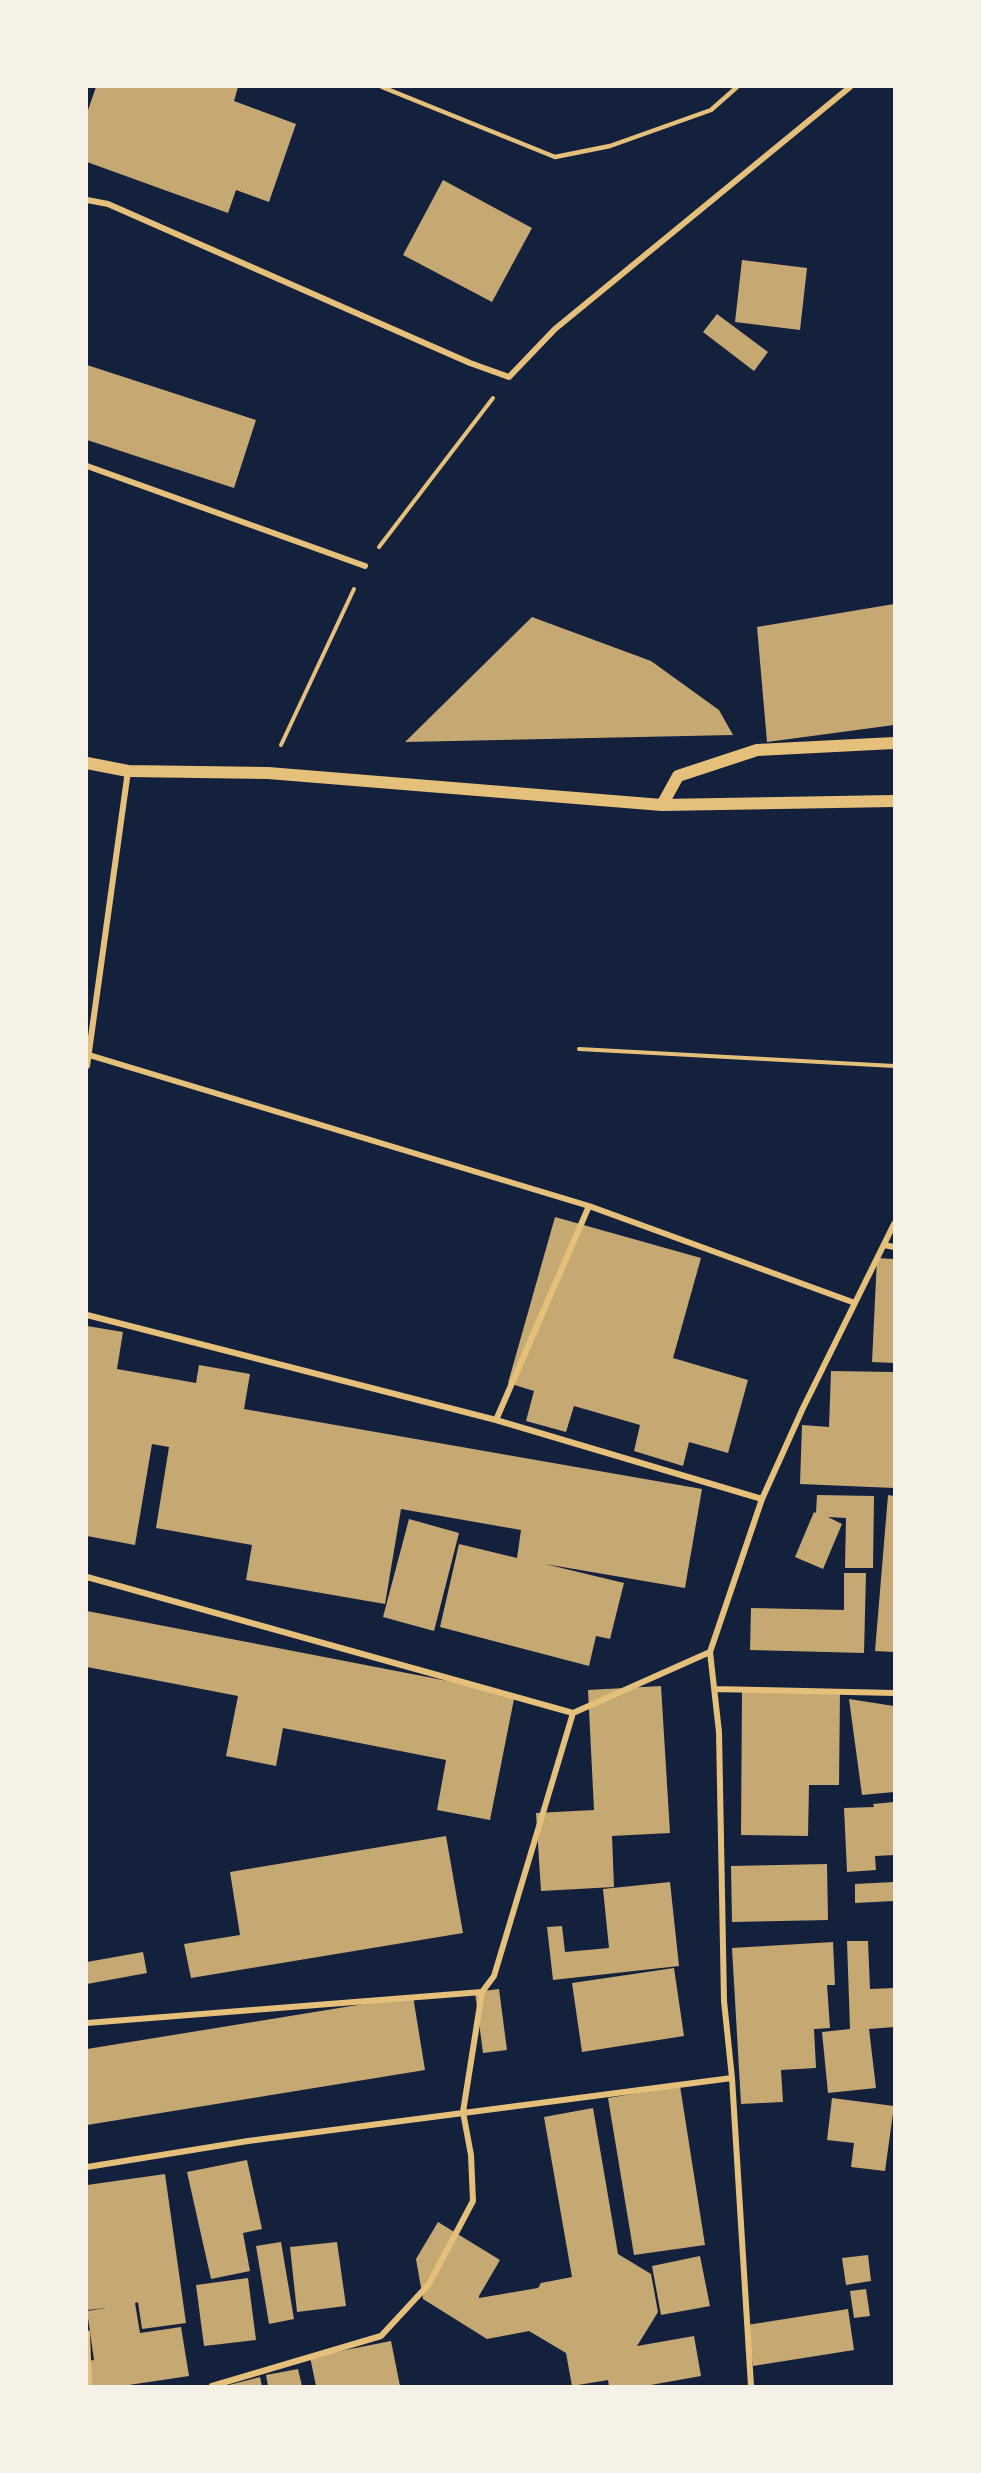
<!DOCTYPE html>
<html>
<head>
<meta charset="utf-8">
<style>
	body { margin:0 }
	#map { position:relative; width:981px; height:2473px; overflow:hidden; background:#14213d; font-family:"IBM Plex Sans",sans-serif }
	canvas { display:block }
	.frame { position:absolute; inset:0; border:88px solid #f6f1e7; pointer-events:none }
</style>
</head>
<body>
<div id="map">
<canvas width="981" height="2473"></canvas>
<div class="frame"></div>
</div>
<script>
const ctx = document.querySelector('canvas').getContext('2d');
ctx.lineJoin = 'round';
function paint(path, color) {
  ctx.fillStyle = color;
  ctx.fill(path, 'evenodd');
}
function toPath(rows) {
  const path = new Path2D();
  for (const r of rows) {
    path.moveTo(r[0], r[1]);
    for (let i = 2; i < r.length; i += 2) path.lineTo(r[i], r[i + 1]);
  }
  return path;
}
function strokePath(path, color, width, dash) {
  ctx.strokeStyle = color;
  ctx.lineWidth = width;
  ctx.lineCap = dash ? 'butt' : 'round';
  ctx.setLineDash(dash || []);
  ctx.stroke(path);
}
paint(toPath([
	[96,87,238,87,234,101,296,124,269,202,236,190,228,213,87,162,87,113],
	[443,180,532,228,492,302,403,255],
	[742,260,807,268,800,330,735,322],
	[717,314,768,352,754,371,703,332],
	[87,365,256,420,234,488,87,440],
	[894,604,894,725,767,742,757,627],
	[532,617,651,661,719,710,733,735,405,742],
	[555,1217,701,1258,673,1358,748,1380,728,1453,689,1442,683,1466,634,1451,640,1425,574,1406,566,1432,526,1421,534,1391,508,1383],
	[877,1258,894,1259,894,1363,872,1362],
	[87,1326,123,1332,117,1369,196,1383,199,1365,250,1374,244,1409,702,1489,685,1588,545,1564,624,1583,610,1639,596,1636,589,1666,440,1627,459,1544,517,1558,521,1530,401,1509,385,1604,246,1580,252,1545,156,1528,169,1447,152,1444,135,1545,87,1536],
	[831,1371,894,1372,894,1488,800,1484,802,1425,829,1427],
	[817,1495,874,1496,873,1568,845,1568,846,1518,828,1517,842,1524,823,1569,795,1557,814,1512,816,1513],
	[888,1495,894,1496,894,1652,875,1651],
	[409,1519,459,1533,434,1631,383,1617],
	[844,1573,866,1573,864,1653,750,1650,751,1608,844,1610],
	[87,1611,515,1694,490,1820,437,1810,446,1760,283,1728,276,1766,226,1756,238,1696,87,1667],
	[661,1686,670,1833,612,1836,614,1887,541,1891,536,1813,594,1810,588,1690],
	[742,1691,840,1691,839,1785,809,1785,808,1836,741,1835],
	[849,1699,894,1706,894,1792,862,1795],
	[894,1802,894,1855,875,1856,876,1870,847,1872,844,1808,874,1807,873,1804],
	[446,1836,463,1933,191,1978,184,1944,240,1935,230,1872],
	[827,1864,828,1920,732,1922,731,1866],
	[670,1882,679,1966,553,1980,547,1927,562,1926,565,1952,609,1948,603,1889],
	[894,1882,894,1901,855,1903,855,1884],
	[847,1941,868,1941,870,1989,894,1988,894,2027,869,2029,876,2088,828,2093,822,2032,850,2029],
	[833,1942,835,1985,827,1985,830,2028,814,2029,816,2068,781,2070,783,2102,741,2104,732,1948],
	[143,1952,147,1973,87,1984,87,1962],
	[674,1968,684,2036,582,2052,572,1983],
	[499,1989,507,2050,483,2053,475,1992],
	[413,1996,425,2070,87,2125,87,2049],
	[680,2086,705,2245,634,2255,608,2098],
	[832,2098,894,2106,885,2171,851,2167,854,2143,827,2140],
	[593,2108,618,2254,651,2274,658,2312,637,2346,694,2336,701,2376,645,2386,609,2386,608,2380,572,2386,566,2353,529,2331,487,2339,423,2299,416,2259,438,2222,500,2260,479,2296,479,2298,538,2288,541,2283,572,2277,544,2117],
	[247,2160,262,2229,243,2233,250,2271,211,2279,187,2172],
	[165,2174,186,2323,142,2329,138,2302,135,2303,140,2333,181,2327,189,2376,122,2386,87,2386,87,2361,94,2360,87,2311,106,2308,87,2310,87,2185],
	[281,2242,294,2319,269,2324,256,2246],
	[337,2242,346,2306,297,2312,290,2247],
	[868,2255,871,2281,846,2285,842,2258],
	[700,2256,710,2306,661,2315,652,2266],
	[248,2278,256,2340,204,2346,196,2285],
	[866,2289,870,2316,854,2318,850,2291],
	[848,2309,854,2350,753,2366,747,2325],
	[391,2341,400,2386,316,2386,310,2357],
	[298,2369,302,2386,268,2386,266,2375],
	[260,2377,262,2386,229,2386,229,2385]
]), '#c6a872');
strokePath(toPath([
	[379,547,493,398],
	[281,745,354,589],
	[579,1049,894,1066]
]), '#e5c07b', 4);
strokePath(toPath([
	[382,87,555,157,610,146,711,110,737,87]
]), '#e5c07b', 4.5);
strokePath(toPath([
	[87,200,108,204,470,363,509,377,555,329,850,87],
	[87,466,365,566],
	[89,1055,589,1206,855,1303],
	[87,1066,128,771],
	[884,1245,894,1247],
	[87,1315,496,1420,762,1499],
	[496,1420,589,1206],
	[87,1577,573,1713,494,1976,482,1992,87,2023],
	[715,1689,894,1693],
	[573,1713,710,1652],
	[87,2167,248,2141,732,2078],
	[87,2333,89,2386],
	[212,2386,381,2336,429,2284,473,2201,471,2155,463,2112,482,1992],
	[751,2386,732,2078,724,2001,719,1732,710,1652,762,1499,803,1408,894,1224]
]), '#e5c07b', 6);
strokePath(toPath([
	[87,763,128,771,268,773,662,805,894,801],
	[662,805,678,776,757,750,894,743]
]), '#e5c07b', 12);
</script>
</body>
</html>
